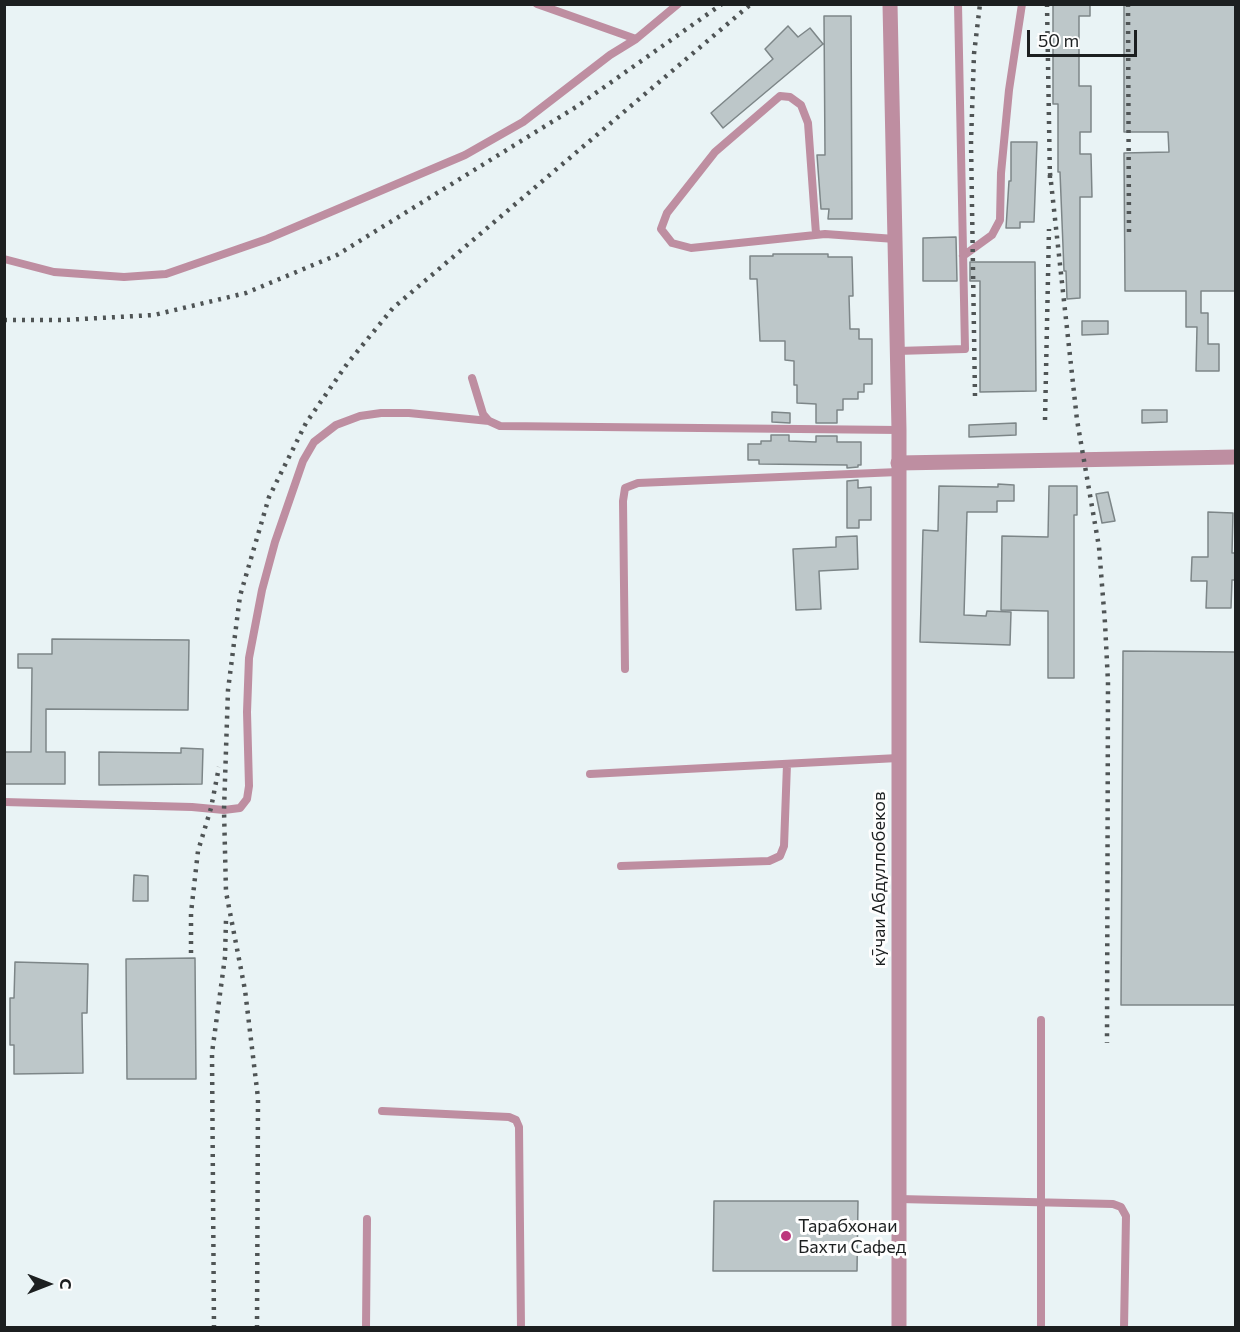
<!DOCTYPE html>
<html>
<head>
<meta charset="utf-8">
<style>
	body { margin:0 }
	#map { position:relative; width:1240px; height:1332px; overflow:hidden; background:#e9f3f5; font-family:Commissioner,sans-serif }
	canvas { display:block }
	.frame { position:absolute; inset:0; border:6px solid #1c1f20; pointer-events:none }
	.north { position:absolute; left:18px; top:1254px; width:60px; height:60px; -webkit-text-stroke:4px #fefefe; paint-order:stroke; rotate:90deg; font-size:16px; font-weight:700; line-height:24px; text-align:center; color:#1c1f20 }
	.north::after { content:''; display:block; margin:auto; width:21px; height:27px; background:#1c1f20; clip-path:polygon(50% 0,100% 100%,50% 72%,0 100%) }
	.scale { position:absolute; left:1027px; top:30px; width:110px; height:27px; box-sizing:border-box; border:3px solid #1c1f20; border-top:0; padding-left:8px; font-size:18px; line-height:21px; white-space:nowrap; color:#1c1f20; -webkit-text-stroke:4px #fefefe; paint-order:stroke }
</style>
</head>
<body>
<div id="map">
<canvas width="1240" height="1332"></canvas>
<div class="frame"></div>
<div class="north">С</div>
<div class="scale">50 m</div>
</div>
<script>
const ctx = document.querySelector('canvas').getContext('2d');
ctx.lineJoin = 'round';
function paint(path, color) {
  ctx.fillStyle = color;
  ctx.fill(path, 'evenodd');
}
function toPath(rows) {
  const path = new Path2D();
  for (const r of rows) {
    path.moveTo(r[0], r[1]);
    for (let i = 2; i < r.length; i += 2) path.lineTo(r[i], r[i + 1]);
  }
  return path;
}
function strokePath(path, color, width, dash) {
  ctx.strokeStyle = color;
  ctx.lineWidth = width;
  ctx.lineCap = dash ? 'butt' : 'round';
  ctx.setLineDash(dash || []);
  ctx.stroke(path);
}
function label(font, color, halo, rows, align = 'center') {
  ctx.font = font + ' Commissioner,sans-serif';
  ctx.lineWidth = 6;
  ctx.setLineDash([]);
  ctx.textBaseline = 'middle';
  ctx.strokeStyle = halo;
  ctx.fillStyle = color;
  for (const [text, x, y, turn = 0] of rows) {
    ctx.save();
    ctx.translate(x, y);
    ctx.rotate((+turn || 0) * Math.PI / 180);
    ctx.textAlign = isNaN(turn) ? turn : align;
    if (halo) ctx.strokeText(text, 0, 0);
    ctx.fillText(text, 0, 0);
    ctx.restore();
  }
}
const building = toPath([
	[1053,4,1090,4,1090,16,1079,16,1079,86,1091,86,1091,132,1080,132,1080,154,1091,154,1092,197,1080,197,1080,298,1067,299,1066,271,1064,271,1060,172,1058,172,1058,104,1053,104,1053,4],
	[1124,4,1236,4,1236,291,1201,291,1201,313,1208,313,1208,344,1219,344,1219,371,1196,371,1197,327,1186,327,1186,291,1125,291,1124,153,1169,152,1168,132,1124,132,1124,4],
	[824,16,851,16,852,219,828,219,829,209,821,209,817,155,825,155,824,16],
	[788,26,798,37,810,28,823,44,723,128,711,113,773,59,765,49,788,26],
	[1011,142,1037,142,1034,222,1020,222,1020,228,1006,228,1009,181,1011,181,1011,142],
	[956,237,957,281,923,281,923,238,956,237],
	[773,254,828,254,828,257,852,257,853,296,849,296,850,329,859,329,859,339,872,339,872,384,864,384,864,392,858,392,858,399,843,399,843,410,837,410,837,423,816,423,816,404,797,403,797,385,794,385,794,361,785,360,785,341,760,341,757,279,750,279,750,256,773,256,773,254],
	[970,262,1035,262,1036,391,980,392,980,281,970,281,970,262],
	[1082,321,1108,321,1108,334,1082,335,1082,321],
	[1142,410,1167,410,1167,422,1142,423,1142,410],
	[772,412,790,413,790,423,772,422,772,412],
	[1016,423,1016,435,969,437,969,425,1016,423],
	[771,435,789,435,789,441,816,442,816,436,837,436,837,442,861,442,861,465,858,465,858,467,847,468,847,465,759,464,759,460,748,460,748,444,761,444,761,441,771,441,771,435],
	[858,480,858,488,871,487,871,520,859,520,859,528,847,528,847,481,858,480],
	[998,484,1014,485,1014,501,997,501,997,512,967,512,964,615,986,616,987,611,1011,612,1010,645,920,642,923,530,938,531,939,486,998,487,998,484],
	[1049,486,1077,486,1077,515,1074,515,1074,678,1048,678,1048,611,1001,610,1002,536,1048,537,1049,486],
	[1108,492,1115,521,1102,523,1096,494,1108,492],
	[1208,512,1233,513,1232,553,1236,553,1236,580,1232,580,1231,608,1206,608,1207,581,1191,581,1192,557,1208,557,1208,512],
	[857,536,858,569,819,571,821,609,796,610,793,549,836,547,836,537,857,536],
	[52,639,189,640,188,710,46,709,46,752,65,752,65,784,4,784,4,752,31,752,32,668,18,668,18,654,52,654,52,639],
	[1123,651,1236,652,1236,1005,1121,1005,1123,651],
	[181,748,203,749,202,784,99,785,99,752,181,753,181,748],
	[134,875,148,876,148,901,133,901,134,875],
	[195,958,196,1079,127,1079,126,959,195,958],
	[15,962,88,964,87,1013,82,1013,83,1073,14,1074,14,1045,10,1045,10,998,14,998,15,962],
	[714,1201,858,1201,857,1271,713,1271,714,1201]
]);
paint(building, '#bdc7c9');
strokePath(building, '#7d8688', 1.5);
strokePath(toPath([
	[537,4,636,39],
	[816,234,808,123,801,105,790,97,780,96,715,152,667,213,661,229,672,243,691,248,825,234,895,239],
	[963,256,992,235,1000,220,1001,173,1009,90,1022,4],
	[4,259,54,272,124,277,166,274,267,239,465,155,523,122,610,55,636,39,678,4],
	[897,351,965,349,958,4],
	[472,378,483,414,489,421,500,426,899,430],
	[625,669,623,501,625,488,638,483,898,472],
	[590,774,898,758],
	[4,802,192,807,224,810,240,808,247,799,249,786,247,712,249,658,262,590,275,542,303,461,314,442,336,425,360,416,381,413,409,413,489,421],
	[621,866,769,861,780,856,784,846,787,764],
	[382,1111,509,1117,516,1120,519,1127,521,1328],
	[899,1199,1113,1204,1121,1207,1126,1216,1124,1328],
	[366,1328,367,1219],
	[1041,1328,1041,1020]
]), '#be8ea1', 8);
strokePath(toPath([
	[898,463,1236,457]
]), '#be8ea1', 15);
strokePath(toPath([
	[890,4,899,430,899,1328]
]), '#be8ea1', 15);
strokePath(toPath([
	[1047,4,1050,181],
	[1128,4,1129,234],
	[1050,173,1077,420,1099,547,1105,623,1108,682,1107,1043],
	[4,320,64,320,154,315,246,293,337,255,576,107,722,4],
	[975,396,971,142,974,54,980,4],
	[1045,420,1049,229],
	[191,953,191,913,198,851,211,808,219,767],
	[214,1328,212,1053,225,957,226,920],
	[257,1328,258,1098,245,990,226,892,224,810,228,690,240,596,269,497,306,423,347,364,393,308,751,4]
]), '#4f5455', 4.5, [3, 6]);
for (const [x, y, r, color] of [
	[786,1236,6,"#bc377c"]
]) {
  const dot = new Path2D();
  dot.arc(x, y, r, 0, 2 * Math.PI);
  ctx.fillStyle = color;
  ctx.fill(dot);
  strokePath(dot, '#fefefe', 2);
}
label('18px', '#1c1f20', '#fefefe', [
	["кӯчаи Абдуллобеков",879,879,-90]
]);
label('18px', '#1c1f20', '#fefefe', [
	["Тарабхонаи",798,1226],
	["Бахти Сафед",798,1247]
], 'left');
</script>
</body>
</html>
